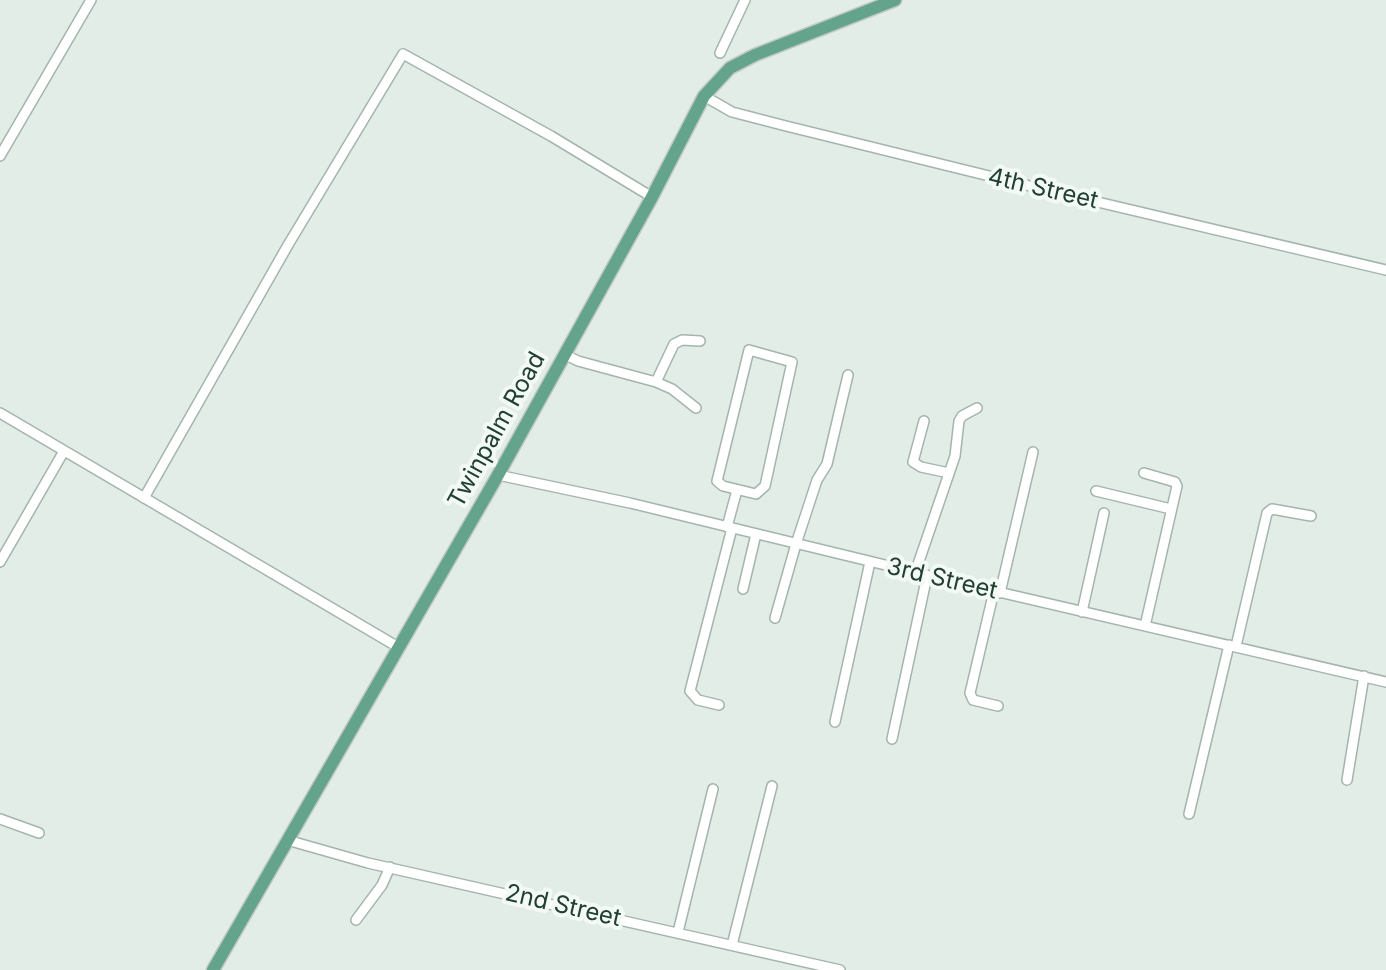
<!DOCTYPE html>
<html>
<head>
<meta charset="utf-8">
<style>
	body { margin:0 }
	canvas { display:block; background:#e2ede7 }
</style>
</head>
<body>
<canvas width="1386" height="970"></canvas>
<script>
const ctx = document.querySelector('canvas').getContext('2d');
ctx.lineJoin = 'round';
function toPath(rows) {
  const path = new Path2D();
  for (const r of rows) {
    path.moveTo(r[0], r[1]);
    for (let i = 2; i < r.length; i += 2) path.lineTo(r[i], r[i + 1]);
  }
  return path;
}
function strokePath(path, color, width, dash) {
  ctx.strokeStyle = color;
  ctx.lineWidth = width;
  ctx.lineCap = dash ? 'butt' : 'round';
  ctx.setLineDash(dash || []);
  ctx.stroke(path);
}
function label(font, color, halo, rows, align = 'center') {
  ctx.font = font + ' Inter,sans-serif';
  ctx.lineWidth = 8;
  ctx.setLineDash([]);
  ctx.textBaseline = 'middle';
  ctx.strokeStyle = halo;
  ctx.fillStyle = color;
  for (const [text, x, y, turn = 0] of rows) {
    ctx.save();
    ctx.translate(x, y);
    ctx.rotate((+turn || 0) * Math.PI / 180);
    ctx.textAlign = isNaN(turn) ? turn : align;
    if (halo) ctx.strokeText(text, 0, 0);
    ctx.fillText(text, 0, 0);
    ctx.restore();
  }
}
const minor = toPath([
	[720,53,745,0],
	[704,96,732,112,786,126,1034,187,1386,270],
	[0,156,91,0],
	[749,350,792,362,765,486,756,494,723,486,717,481,749,350],
	[564,354,578,361,656,382,672,389,696,408],
	[656,382,674,344,682,340,700,341],
	[0,413,398,647],
	[924,421,913,462,921,467,949,473],
	[1144,473,1175,482,1177,486,1145,626],
	[498,475,630,503,947,580,1386,682],
	[1096,491,1171,509],
	[144,498,288,245,403,54,551,136,652,197],
	[727,527,737,490],
	[0,562,64,451],
	[915,573,955,456,959,421,962,416,977,408],
	[743,589,756,534],
	[994,591,970,693,973,700,998,706],
	[1000,593,1033,452],
	[1082,612,1104,513],
	[775,618,796,544,817,480,827,464,848,375],
	[1236,646,1267,513,1272,509,1311,516],
	[719,705,698,700,690,691,732,528],
	[835,722,870,562],
	[892,739,927,576],
	[1347,780,1364,676],
	[1189,814,1229,645],
	[0,819,39,833],
	[287,840,368,863,840,970],
	[356,920,382,885,390,867],
	[678,932,713,789],
	[732,945,772,786]
]);
const major = toPath([
	[213,970,498,475,652,197,704,96,730,68,755,55,895,0]
]);
strokePath(minor, '#a4b5ad', 12);
strokePath(major, '#c1c9c6', 15);
strokePath(minor, '#fff', 9);
strokePath(major, '#65a48c', 12);
label('24px', '#213f33', '#f3f9f5', [
	["4th Street",1043,189,13],
	["Twinpalm Road",497,430,-61],
	["3rd Street",942,579,13],
	["2nd Street",563,906,13]
]);
</script>
</body>
</html>
